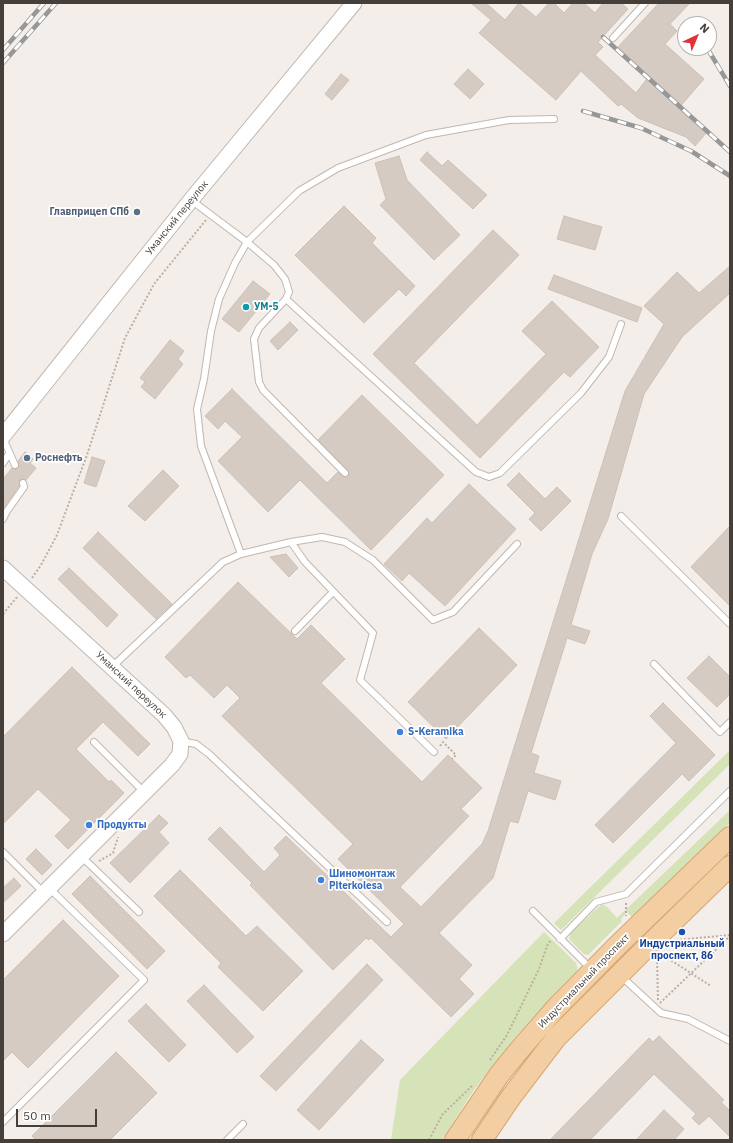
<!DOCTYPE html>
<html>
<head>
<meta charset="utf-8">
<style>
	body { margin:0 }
	#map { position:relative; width:733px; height:1143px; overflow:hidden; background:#f3eee9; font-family:"IBM Plex Sans",sans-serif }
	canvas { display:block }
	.frame { position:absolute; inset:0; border:4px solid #463e38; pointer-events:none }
	.north { position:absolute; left:677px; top:16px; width:40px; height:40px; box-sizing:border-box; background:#fff; border:1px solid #b5b2af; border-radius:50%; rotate:44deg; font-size:11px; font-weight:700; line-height:16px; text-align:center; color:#463e38 }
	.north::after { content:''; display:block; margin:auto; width:14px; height:18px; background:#e13237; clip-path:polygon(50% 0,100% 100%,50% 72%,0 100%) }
	.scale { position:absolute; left:16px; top:1109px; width:81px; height:18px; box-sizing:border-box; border:2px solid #463e38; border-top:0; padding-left:5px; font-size:12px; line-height:14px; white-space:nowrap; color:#463e38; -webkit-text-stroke:3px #fff; paint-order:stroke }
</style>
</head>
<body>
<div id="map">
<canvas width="733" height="1143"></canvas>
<div class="frame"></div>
<div class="north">N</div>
<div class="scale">50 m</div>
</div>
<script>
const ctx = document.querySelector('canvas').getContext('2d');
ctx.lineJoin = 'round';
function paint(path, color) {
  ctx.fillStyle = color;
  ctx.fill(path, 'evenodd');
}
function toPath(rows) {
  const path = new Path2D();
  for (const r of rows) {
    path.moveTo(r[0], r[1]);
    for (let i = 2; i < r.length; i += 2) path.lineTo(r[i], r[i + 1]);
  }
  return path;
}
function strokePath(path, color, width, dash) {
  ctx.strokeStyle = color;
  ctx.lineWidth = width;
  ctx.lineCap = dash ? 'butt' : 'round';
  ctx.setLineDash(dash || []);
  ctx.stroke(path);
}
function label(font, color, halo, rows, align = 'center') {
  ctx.font = font + ' "IBM Plex Sans",sans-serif';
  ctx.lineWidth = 3.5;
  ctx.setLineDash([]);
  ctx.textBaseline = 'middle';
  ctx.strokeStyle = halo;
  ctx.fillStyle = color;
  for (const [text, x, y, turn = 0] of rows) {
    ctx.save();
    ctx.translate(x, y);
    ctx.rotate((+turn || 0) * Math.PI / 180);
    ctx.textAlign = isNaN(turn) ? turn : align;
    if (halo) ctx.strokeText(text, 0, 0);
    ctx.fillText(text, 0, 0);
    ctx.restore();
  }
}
paint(toPath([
	[730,750,730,764,561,930,554,923],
	[730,810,730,823,633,918,627,912,621,919,622,921,588,955,584,954,569,939,571,932,602,904,607,907,617,918],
	[544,932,576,963,578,971,535,1015,512,1041,474,1090,442,1140,391,1140,400,1080]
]), '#d6e2b7');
const building = toPath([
	[471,3,486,3,505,20,519,3,536,17,549,3,554,3,564,13,573,3,584,3,595,13,603,3,621,3,628,9,598,42,603,47,595,55,636,93,649,76,618,47,659,3,690,3,670,24,677,31,665,44,704,79,678,109,707,132,695,146,686,137,638,118,621,104,618,106,581,71,556,100,479,33,491,20,471,3],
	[468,69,484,84,470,99,454,84,468,69],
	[341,74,349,80,332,100,325,94,341,74],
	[427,152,442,166,448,160,487,195,473,209,420,160,427,152],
	[399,156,407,180,460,235,434,260,380,205,386,199,375,163,399,156],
	[344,206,376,238,372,243,415,286,406,296,399,289,364,323,295,255,344,206],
	[564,216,602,227,595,250,557,239,564,216],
	[493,230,519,255,414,363,477,425,546,354,522,331,552,301,599,347,570,377,564,372,480,458,373,354,493,230],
	[730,266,730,293,682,337,644,394,608,519,592,554,571,625,590,631,585,644,567,638,531,753,539,756,534,773,561,781,555,800,528,791,518,823,510,821,493,878,439,933,472,965,459,979,474,994,451,1017,371,938,369,940,366,938,333,970,250,885,252,883,208,839,220,827,264,872,280,855,274,848,286,836,391,937,404,924,338,859,353,844,222,716,240,698,227,685,214,698,190,675,186,678,165,657,238,582,297,639,311,625,345,659,321,683,422,782,448,755,482,788,461,809,469,816,400,887,421,907,482,844,488,831,625,391,664,324,644,306,677,272,699,293,730,266],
	[554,275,642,308,637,322,548,289,554,275],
	[253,281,270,294,239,332,222,319,253,281],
	[290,322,298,330,278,350,270,341,290,322],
	[170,340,184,351,178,359,183,364,155,399,141,387,145,382,140,378,170,340],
	[232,389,327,483,338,472,344,477,348,476,349,472,318,440,362,395,444,475,371,550,300,480,268,512,218,461,242,437,225,421,218,429,205,416,232,389],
	[25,452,33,459,30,463,36,468,26,480,22,479,20,480,19,486,3,509,3,479,12,468,15,469,18,468,19,465,18,461,25,452],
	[92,457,105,461,96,487,84,483,92,457],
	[163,470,179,486,145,521,128,506,163,470],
	[519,473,545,499,557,487,571,501,541,531,529,519,535,513,507,485,519,473],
	[469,484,516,529,445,606,409,573,402,581,384,564,427,518,432,523,469,484],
	[730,526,730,606,691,567,730,526],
	[98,532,172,604,156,619,83,548,98,532],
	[286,554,298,568,289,577,270,557,286,554],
	[69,568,118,615,107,627,58,579,69,568],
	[479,628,517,665,446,739,408,702,479,628],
	[709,656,730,677,730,694,717,707,687,678,709,656],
	[72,667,150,744,138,756,103,722,76,749,109,782,111,780,124,793,68,849,55,836,71,820,38,789,3,824,3,737,72,667],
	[663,703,715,755,689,781,682,774,613,843,595,825,676,743,650,716,663,703],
	[159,815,168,823,159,832,169,843,130,883,110,863,159,815],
	[36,849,52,865,42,875,26,859,36,849],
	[180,870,246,936,257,926,303,971,263,1011,218,967,221,963,154,896,180,870],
	[90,876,165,951,147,969,72,894,90,876],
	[14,878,21,886,3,903,3,888,14,878],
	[63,920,119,976,28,1068,12,1052,3,1061,3,980,63,920],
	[367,964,383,980,276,1091,260,1076,367,964],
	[204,985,254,1037,237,1053,187,1001,204,985],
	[146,1004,186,1045,169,1062,128,1021,146,1004],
	[659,1036,724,1100,721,1102,730,1111,730,1137,709,1116,699,1125,692,1118,696,1114,654,1074,590,1140,550,1140,649,1038,653,1042,659,1036],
	[361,1040,384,1060,319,1130,297,1110,361,1040],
	[116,1052,157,1093,110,1140,36,1140,32,1136,116,1052],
	[664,1110,684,1129,674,1140,636,1140,664,1110]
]);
paint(building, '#d6cbc3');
strokePath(building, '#cdbfb4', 1);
const service = toPath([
	[613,38,645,3],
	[191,200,247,242,299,191,338,168,426,135,509,120,554,119],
	[286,299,476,472,489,477,500,473,581,393,609,357,621,324],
	[3,438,15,465],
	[3,463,9,454],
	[621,516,730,624],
	[3,519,7,511,24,487,23,483],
	[291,542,305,562,373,633,360,680,434,752],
	[241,554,201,446,197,409,204,379,211,331,219,299,235,263,247,242,274,265,285,279,289,292,286,299,259,328,254,339,259,382,263,390,345,473],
	[295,631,333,592],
	[654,664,720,732,730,722],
	[112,667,223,562,241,554,291,542,322,537,345,542,373,560,433,620,453,612,517,544],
	[181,741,196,744,209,754,387,922],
	[94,742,144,792],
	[3,852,44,893],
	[81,856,139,912],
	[533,911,590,968],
	[560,939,596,902,626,894,730,791],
	[622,977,661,1013,688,1019,730,1041],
	[3,1122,144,980,49,888],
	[227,1140,243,1124]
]);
const tertiary = toPath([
	[3,436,191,200,354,3],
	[3,568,164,715,174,727,181,741,180,754,172,765,3,934]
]);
const primary = toPath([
	[455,1140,499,1075,520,1049,555,1009,616,947,730,837],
	[482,1140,511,1097,556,1038,650,944,730,866]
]);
strokePath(service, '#c0b7b0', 8);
strokePath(tertiary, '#c0b7b0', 17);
strokePath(primary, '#d6a774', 22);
strokePath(toPath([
	[32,578,41,565,57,535,87,455,125,338,154,284,206,220],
	[3,614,17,597],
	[440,746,443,742,456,755,452,759],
	[99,861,113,853,118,837],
	[626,903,626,916],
	[676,940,730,935],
	[661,954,711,986],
	[657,958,658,1000],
	[660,1003,730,936],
	[490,1060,507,1035,539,969,547,946,551,940],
	[429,1140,442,1115,473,1085]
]), '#bdaea0', 2, [2, 2]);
strokePath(service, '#fff', 6);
strokePath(tertiary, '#fff', 15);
strokePath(primary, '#f3cea2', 20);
const rail = toPath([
	[603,37,730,152],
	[707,48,730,86],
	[3,50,44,3],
	[3,63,56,3],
	[583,111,641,128,691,151,730,176]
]);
strokePath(rail, '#979797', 4.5);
strokePath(rail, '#fff', 3, [9]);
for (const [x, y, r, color] of [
	[137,212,4,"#5c6f8a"],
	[246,307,4,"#0f9aa8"],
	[27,458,4,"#5c6f8a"],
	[400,732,4,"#3f7fe0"],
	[89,825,4,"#3f7fe0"],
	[321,880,4,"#3f7fe0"],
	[682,932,4,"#1a4fb4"]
]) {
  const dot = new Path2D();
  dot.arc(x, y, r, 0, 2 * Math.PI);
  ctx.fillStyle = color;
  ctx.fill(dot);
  strokePath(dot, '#fff', 1.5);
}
label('bold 10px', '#4e5e75', '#fff', [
	["Главприцеп СПб",129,212],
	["Роснефть",35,458,"left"]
], 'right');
label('10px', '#463e38', '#fff', [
	["Уманский переулок",177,218,-51],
	["Уманский переулок",131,685,43],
	["Индустриальный проспект",584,981,-46]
]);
label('bold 10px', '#0d838f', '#fff', [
	["УМ-5",254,307]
], 'left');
label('bold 10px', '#366cbe', '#fff', [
	["S-Keramika",408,732],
	["Продукты",97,825],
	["Шиномонтаж",329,874],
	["Piterkolesa",329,886]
], 'left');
label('bold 10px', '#164399', '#fff', [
	["Индустриальный",682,944],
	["проспект, 86",682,956]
]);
</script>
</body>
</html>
